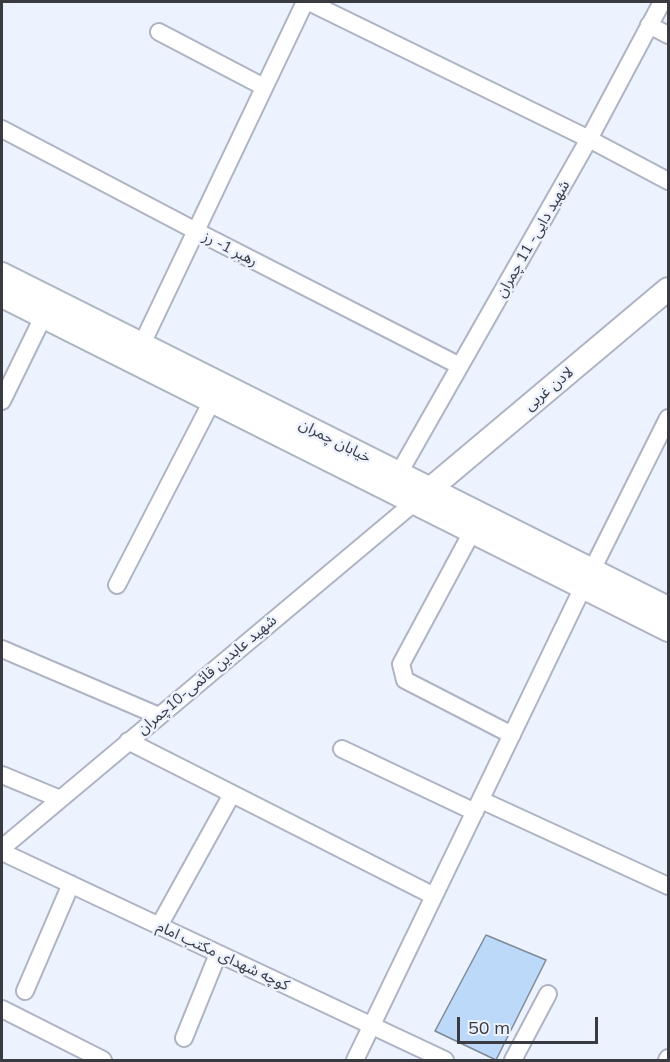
<!DOCTYPE html>
<html>
<head>
<meta charset="utf-8">
<style>
	body { margin:0 }
	#map { position:relative; width:670px; height:1062px; overflow:hidden; background:#edf2ff; font-family:Mulish,sans-serif }
	canvas { display:block }
	.frame { position:absolute; inset:0; border:3px solid #393b41; pointer-events:none }
	.scale { position:absolute; left:457px; top:1017px; width:141px; height:27px; box-sizing:border-box; border:3px solid #393b41; border-top:0; padding-left:8px; font-size:18px; line-height:21px; white-space:nowrap; color:#393b41; -webkit-text-stroke:4px #edf2ff; paint-order:stroke }
</style>
</head>
<body>
<div id="map">
<canvas width="670" height="1062"></canvas>
<div class="frame"></div>
<div class="scale">50 m</div>
</div>
<script>
const ctx = document.querySelector('canvas').getContext('2d');
ctx.lineJoin = 'round';
function paint(path, color) {
  ctx.fillStyle = color;
  ctx.fill(path, 'evenodd');
}
function toPath(rows) {
  const path = new Path2D();
  for (const r of rows) {
    path.moveTo(r[0], r[1]);
    for (let i = 2; i < r.length; i += 2) path.lineTo(r[i], r[i + 1]);
  }
  return path;
}
function strokePath(path, color, width, dash) {
  ctx.strokeStyle = color;
  ctx.lineWidth = width;
  ctx.lineCap = dash ? 'butt' : 'round';
  ctx.setLineDash(dash || []);
  ctx.stroke(path);
}
function label(font, color, halo, rows, align = 'center') {
  ctx.font = font + ' Mulish,"Noto Sans Arabic",sans-serif';
  ctx.lineWidth = 5;
  ctx.setLineDash([]);
  ctx.textBaseline = 'middle';
  ctx.strokeStyle = halo;
  ctx.fillStyle = color;
  for (const [text, x, y, turn = 0] of rows) {
    ctx.save();
    ctx.translate(x, y);
    ctx.rotate((+turn || 0) * Math.PI / 180);
    ctx.textAlign = isNaN(turn) ? turn : align;
    if (halo) ctx.strokeText(text, 0, 0);
    ctx.fillText(text, 0, 0);
    ctx.restore();
  }
}
const building = toPath([
	[486,935,546,960,496,1060,435,1031,486,935]
]);
paint(building, '#bcd9f9');
strokePath(building, '#7f8a97', 1.5);
const street = toPath([
	[309,2,589,139,668,181],
	[649,25,668,35],
	[159,32,264,87],
	[2,129,196,231,460,366],
	[142,344,305,2],
	[2,401,43,317],
	[399,473,589,139,662,2],
	[472,532,401,664,405,680,512,735],
	[592,570,668,418],
	[117,585,212,401],
	[2,649,159,716],
	[128,741,434,896],
	[342,749,475,812],
	[2,775,60,799],
	[481,800,668,886],
	[2,848,422,496],
	[2,852,445,1060],
	[159,926,232,794],
	[25,991,71,884],
	[2,1009,103,1060],
	[184,1038,218,954],
	[355,1060,583,587],
	[513,1060,548,994],
	[667,1060,668,1058]
]);
const secondary = toPath([
	[2,274,668,608],
	[2,296,668,630],
	[430,489,668,289]
]);
strokePath(street, '#aeb4c3', 20);
strokePath(secondary, '#aeb4c3', 26);
strokePath(street, '#fff', 16);
strokePath(secondary, '#fff', 22);
label('15px', '#393b41', '#edf2ff', [
	["شهید دایی- 11 چمران",533,239,-60],
	["رهبر 1- رز",230,249,27],
	["لادن غربی",549,389,-40],
	["خیابان چمران",335,441,27],
	["شهید عابدین قائمی-10چمران",207,675,-40],
	["کوچه شهدای مکتب امام",223,956,25]
]);
</script>
</body>
</html>
